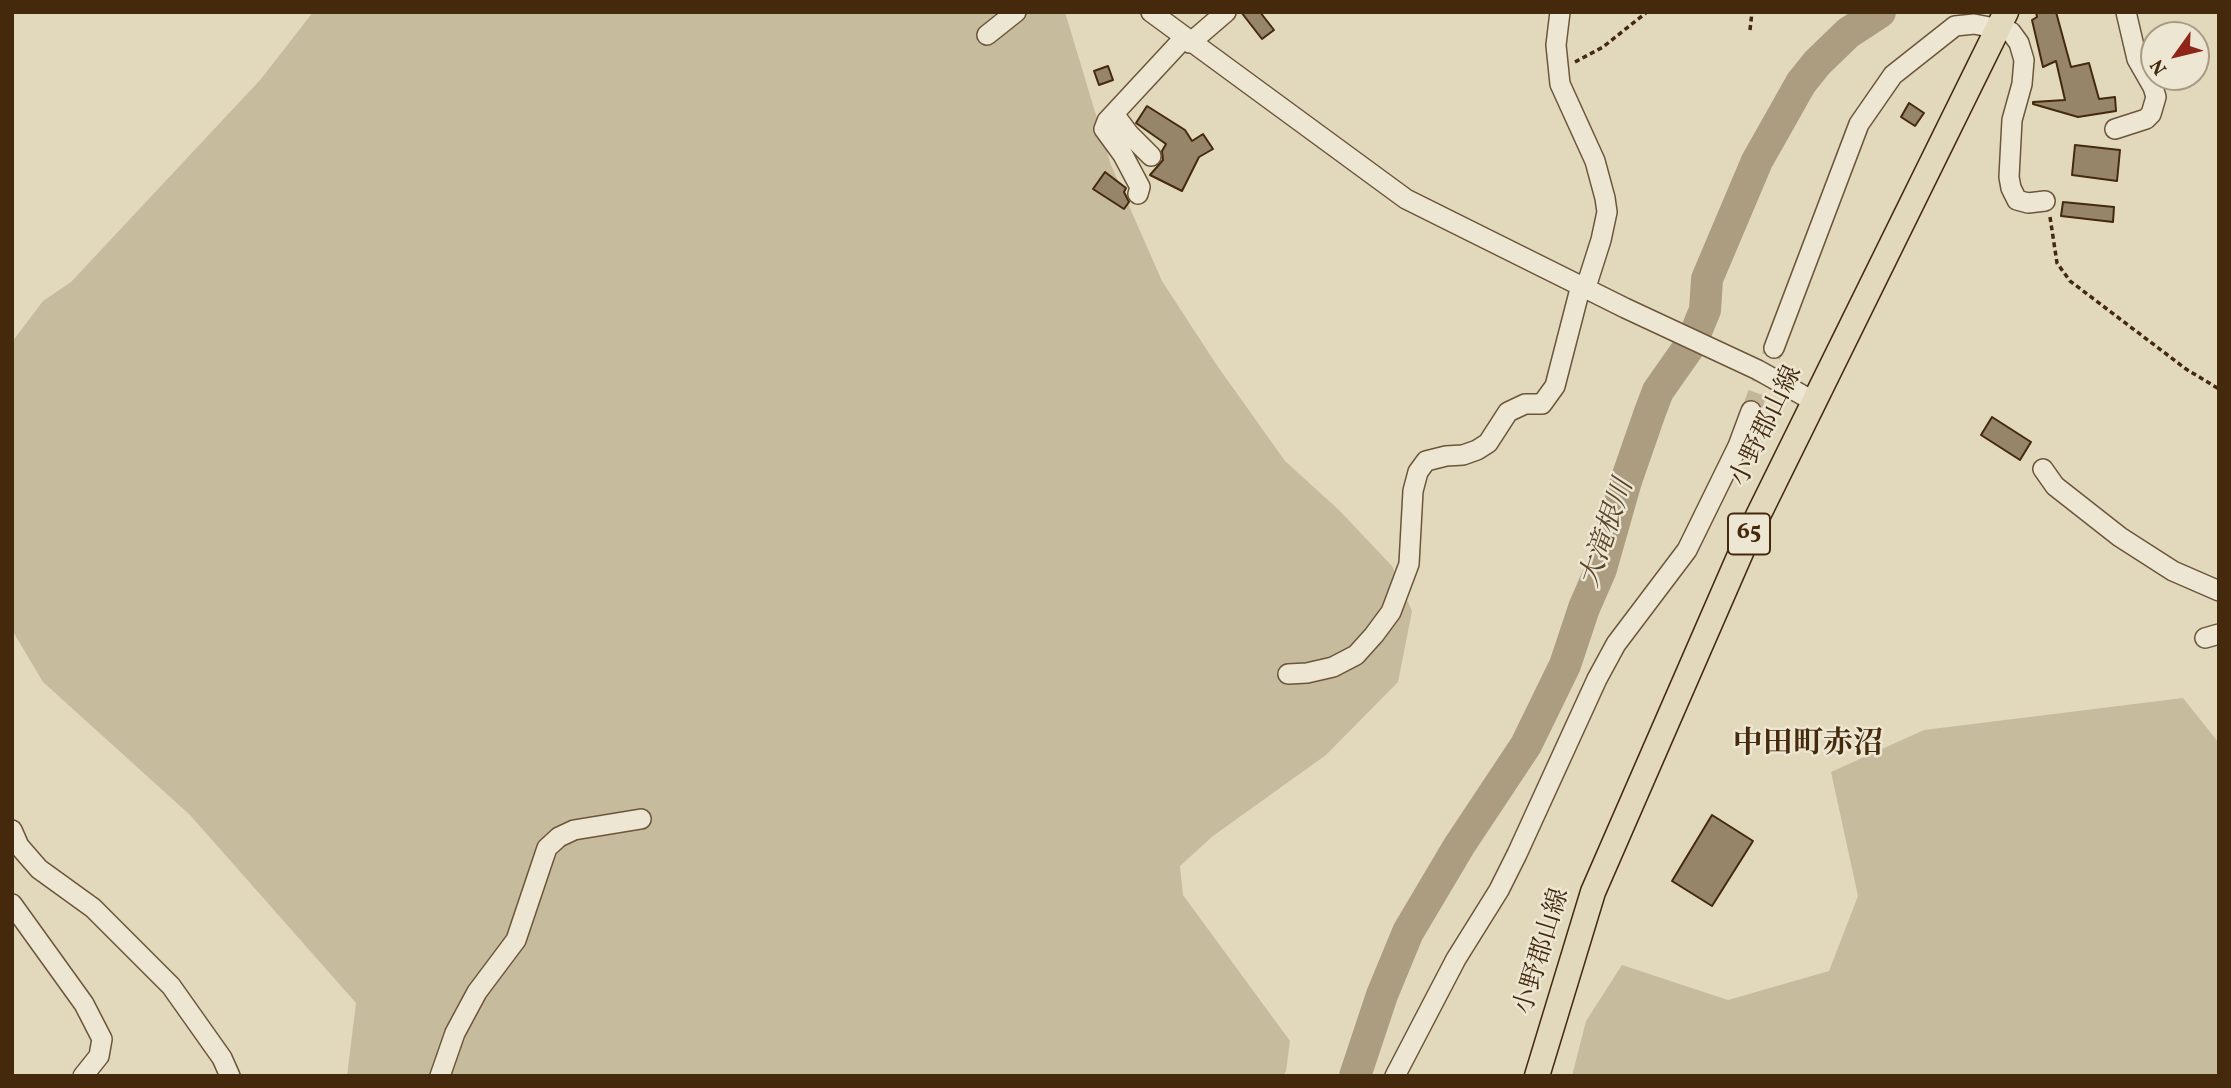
<!DOCTYPE html>
<html>
<head>
<meta charset="utf-8">
<style>
	body { margin:0 }
	#map { position:relative; width:2231px; height:1088px; overflow:hidden; background:#e2d9bc; font-family:Vollkorn,serif }
	canvas { display:block }
	.frame { position:absolute; inset:0; border:14px solid #44290d; pointer-events:none }
	.north { position:absolute; left:2140px; top:21px; width:70px; height:70px; box-sizing:border-box; background:#ece6d3; border:2px solid #a99a84; border-radius:50%; rotate:236deg; font-size:19px; font-weight:700; line-height:28px; text-align:center; color:#44290d }
	.north::after { content:''; display:block; margin:auto; width:24px; height:32px; background:#8f2418; clip-path:polygon(50% 0,100% 100%,50% 72%,0 100%) }
</style>
</head>
<body>
<div id="map">
<canvas width="2231" height="1088"></canvas>
<div class="frame"></div>
<div class="north">N</div>
</div>
<script>
const ctx = document.querySelector('canvas').getContext('2d');
ctx.lineJoin = 'round';
function paint(path, color) {
  ctx.fillStyle = color;
  ctx.fill(path, 'evenodd');
}
function toPath(rows) {
  const path = new Path2D();
  for (const r of rows) {
    path.moveTo(r[0], r[1]);
    for (let i = 2; i < r.length; i += 2) path.lineTo(r[i], r[i + 1]);
  }
  return path;
}
function strokePath(path, color, width, dash) {
  ctx.strokeStyle = color;
  ctx.lineWidth = width;
  ctx.lineCap = dash ? 'butt' : 'round';
  ctx.setLineDash(dash || []);
  ctx.stroke(path);
}
function label(font, color, halo, rows, align = 'center') {
  ctx.font = font + ' Vollkorn,"Noto Serif JP",serif';
  ctx.lineWidth = 5;
  ctx.setLineDash([]);
  ctx.textBaseline = 'middle';
  ctx.strokeStyle = halo;
  ctx.fillStyle = color;
  for (const [text, x, y, turn = 0] of rows) {
    ctx.save();
    ctx.translate(x, y);
    ctx.rotate((+turn || 0) * Math.PI / 180);
    ctx.textAlign = isNaN(turn) ? turn : align;
    if (halo) ctx.strokeText(text, 0, 0);
    ctx.fillText(text, 0, 0);
    ctx.restore();
  }
}
paint(toPath([
	[313,12,1065,12,1111,165,1162,281,1216,364,1285,461,1339,510,1392,566,1412,611,1398,682,1326,755,1213,836,1180,866,1183,895,1290,1041,1286,1071,1283,1076,347,1076,356,1003,190,815,43,682,12,630,12,342,43,301,71,282,261,79],
	[2183,698,2219,743,2219,1076,1572,1076,1586,1021,1622,965,1728,1000,1829,971,1858,896,1831,772,1924,730]
]), '#c7bb9e');
strokePath(toPath([
	[1355,1076,1382,995,1408,932,1459,846,1526,745,1565,665,1584,608,1601,569,1626,481,1650,412,1658,391,1691,344,1705,310,1707,279,1757,161,1801,83,1817,63,1848,33,1880,12]
]), '#ac9d80', 32);
const building = toPath([
	[1241,12,1260,12,1274,30,1262,39,1241,12],
	[2036,12,2056,12,2071,67,2089,63,2099,99,2115,97,2116,111,2078,117,2033,104,2033,102,2065,100,2056,61,2043,67,2032,20,2037,17,2036,12],
	[1108,66,1113,80,1099,85,1094,71,1108,66],
	[1909,103,1924,113,1915,126,1901,117,1909,103],
	[1147,106,1185,130,1192,141,1203,134,1213,149,1199,157,1182,191,1150,175,1163,160,1162,151,1166,144,1136,123,1147,106],
	[2075,145,2120,150,2117,181,2072,175,2075,145],
	[1105,172,1126,188,1124,192,1129,202,1124,209,1093,189,1105,172],
	[2063,202,2114,207,2113,222,2061,216,2063,202],
	[1992,417,2031,442,2020,460,1981,435,1992,417],
	[1712,815,1753,841,1712,906,1672,881,1712,815]
]);
paint(building, '#968568');
strokePath(building, '#44290d', 2);
strokePath(toPath([
	[1751,411,1774,348]
]), '#c2b699', 19, [19, 10]);
const minor = toPath([
	[1151,12,1406,199,1625,308,1758,370,1813,401],
	[1560,12,1556,45,1560,84,1595,161,1605,198,1607,212,1601,240,1586,287],
	[987,35,1016,12],
	[1190,43,1226,12],
	[1114,114,1129,134,1151,156],
	[2115,129,2146,119,2151,114,2156,97,2153,87,2137,59,2126,12],
	[1138,194,1140,187,1123,155,1104,129,1107,121,1184,38],
	[1774,348,1859,124,1893,75,1955,26,1974,24,2000,29,2011,32,2019,43,2024,60,2022,84,2012,120,2009,177,2011,188,2017,200,2028,203,2045,201],
	[2043,469,2055,486,2120,537,2173,571,2219,591],
	[2205,638,2219,634],
	[1288,674,1307,673,1333,667,1356,655,1374,635,1391,612,1409,564,1413,491,1418,472,1426,461,1446,456,1463,455,1477,450,1488,443,1508,412,1525,404,1542,404,1555,386,1581,285],
	[12,830,19,846,39,869,93,908,171,986,222,1058,230,1076],
	[12,904,84,1004,102,1039,99,1056,83,1076],
	[440,1076,455,1033,477,992,516,940,547,848,559,837,574,830,641,819],
	[1395,1076,1456,959,1499,890,1517,854,1597,679,1616,644,1687,550,1738,446,1751,411]
]);
const major = toPath([
	[1537,1076,1593,892,1749,534,2006,12]
]);
strokePath(minor, '#6c5539', 22);
strokePath(major, '#44290d', 27);
strokePath(toPath([
	[1750,30,1752,12],
	[1575,62,1603,47,1647,12],
	[2050,217,2057,263,2070,281,2186,369,2219,389]
]), '#44290d', 3.5, [5, 3.5]);
strokePath(minor, '#ece6d3', 19);
strokePath(major, '#e2d9bc', 24);
for (const [x, y, w] of [
	[1749,534,42]
]) {
  const box = new Path2D();
  box.roundRect(x - w / 2, y - 20.5, w, 41, 5);
  ctx.fillStyle = '#ece6d3';
  ctx.fill(box);
  strokePath(box, '#44290d', 2);
}
label('bold 24px', '#44290d', null, [
	["65",1749,534]
]);
label('26px', '#44290d', '#ece6d3', [
	["小野郡山線",1768,427,-64],
	["小野郡山線",1544,952,-73]
]);
label('italic 28px', '#5e462a', '#ece6d3', [
	["大滝根川",1609,534,-71]
]);
label('bold 30px', '#44290d', '#ece6d3', [
	["中田町赤沼",1808,746]
]);
</script>
</body>
</html>
